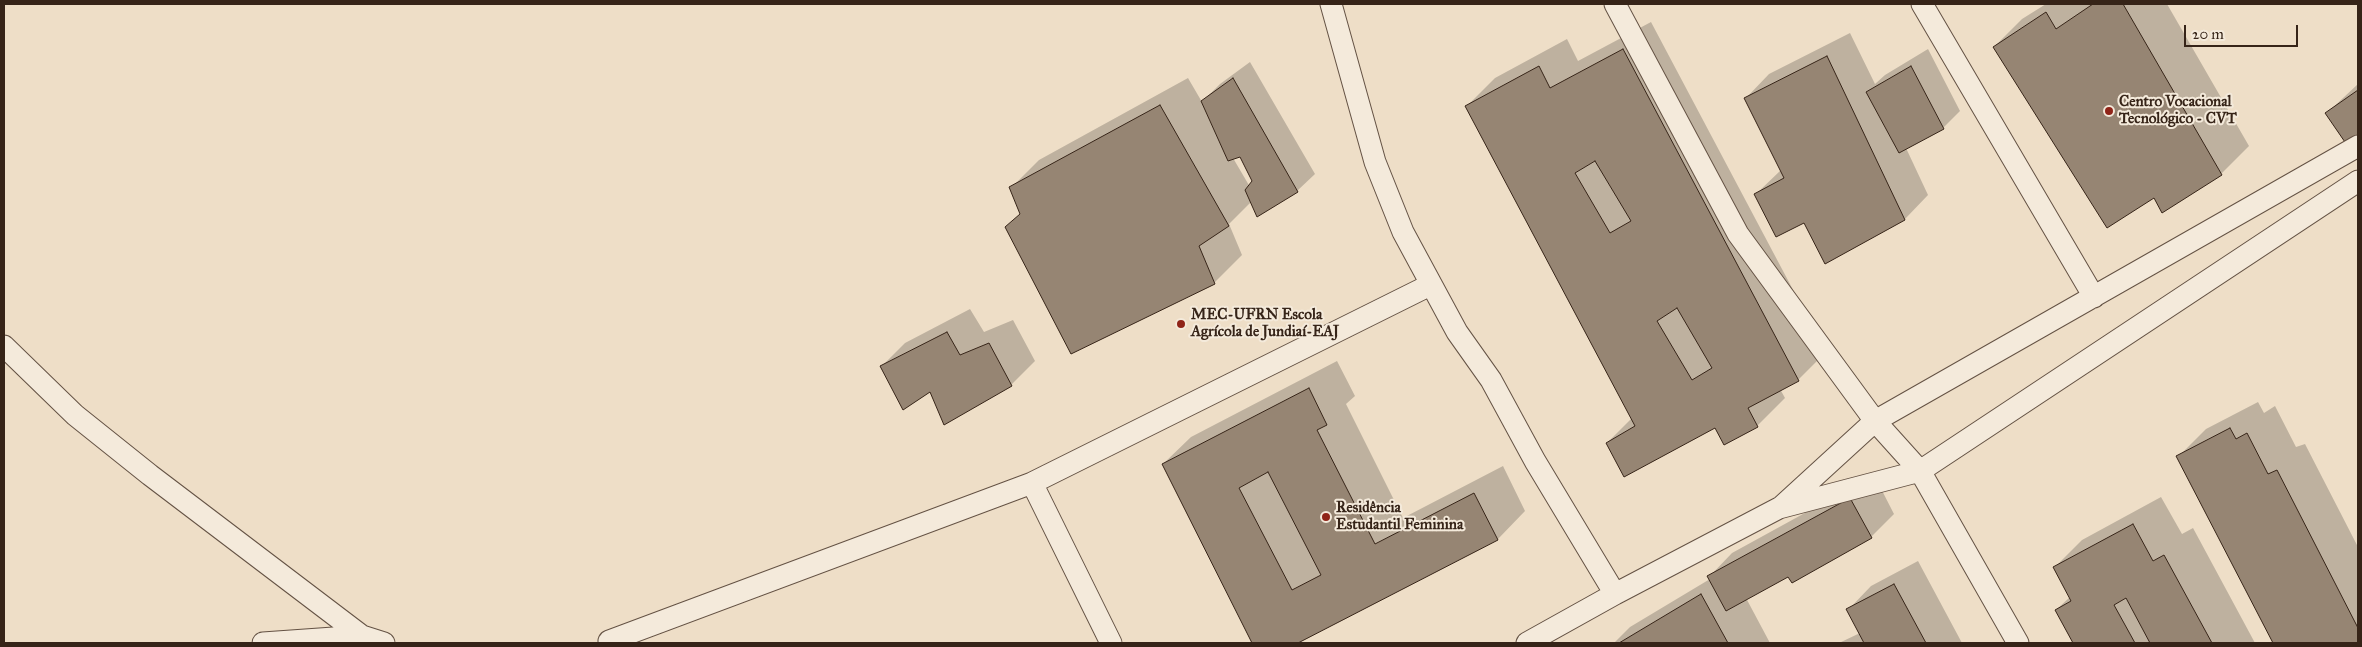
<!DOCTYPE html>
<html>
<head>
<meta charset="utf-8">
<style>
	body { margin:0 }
	#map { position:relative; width:2362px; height:647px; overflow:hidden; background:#eedec7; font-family:"IM FELL Great Primer",serif }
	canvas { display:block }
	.frame { position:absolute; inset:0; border:5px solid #362418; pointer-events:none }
	.scale { position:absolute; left:2184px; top:25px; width:114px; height:22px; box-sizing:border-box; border:2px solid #362418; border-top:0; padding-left:6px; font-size:15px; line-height:18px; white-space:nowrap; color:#362418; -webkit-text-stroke:4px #f4eadb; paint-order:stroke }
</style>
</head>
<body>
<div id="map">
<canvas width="2362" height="647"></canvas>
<div class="frame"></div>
<div class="scale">20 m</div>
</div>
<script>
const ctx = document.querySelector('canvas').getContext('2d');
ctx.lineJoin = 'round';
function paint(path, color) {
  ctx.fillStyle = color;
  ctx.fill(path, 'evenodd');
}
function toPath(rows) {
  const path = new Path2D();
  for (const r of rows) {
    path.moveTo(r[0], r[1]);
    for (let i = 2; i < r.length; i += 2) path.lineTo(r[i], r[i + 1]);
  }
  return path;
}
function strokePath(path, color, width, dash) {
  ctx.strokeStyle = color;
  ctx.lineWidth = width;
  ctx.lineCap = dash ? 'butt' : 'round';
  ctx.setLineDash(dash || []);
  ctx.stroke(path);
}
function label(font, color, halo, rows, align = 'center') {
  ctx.font = font + ' "IM FELL Great Primer",serif';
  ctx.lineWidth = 4;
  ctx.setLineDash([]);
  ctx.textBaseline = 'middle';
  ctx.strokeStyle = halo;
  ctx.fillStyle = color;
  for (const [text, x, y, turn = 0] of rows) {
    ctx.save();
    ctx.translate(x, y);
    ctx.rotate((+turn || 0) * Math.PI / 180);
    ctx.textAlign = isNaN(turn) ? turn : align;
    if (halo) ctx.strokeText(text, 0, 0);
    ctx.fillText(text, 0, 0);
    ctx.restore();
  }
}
paint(toPath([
	[2046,4,2167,4,2249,146,2221,174,2155,197,1994,47,2022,19],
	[1651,22,1826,352,1798,380,1780,389,1785,398,1757,426,1715,426,1607,443,1632,418,1467,106,1495,78,1567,39,1578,61],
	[1850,33,1875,84,1885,75,1928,49,1960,111,1943,128,1906,148,1928,195,1905,219,1826,262,1804,221,1756,194,1781,170,1746,98,1769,74],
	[1250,62,1315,174,1297,191,1251,202,1229,224,1242,255,1214,283,1007,227,1021,213,1011,188,1039,160,1188,78,1202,102,1220,84],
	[1241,156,1254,181,1250,187,1233,158],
	[2358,84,2358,159,2327,113],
	[970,309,984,332,1013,320,1035,361,1011,385,931,390,882,366,905,343],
	[1337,361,1355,396,1346,404,1403,518,1503,466,1525,511,1498,539,1295,643,1254,643,1163,464,1191,437],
	[2258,402,2264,413,2275,406,2296,447,2305,444,2358,547,2358,643,2275,643,2178,457,2206,429],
	[1874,475,1894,514,1871,537,1789,575,1746,598,1770,643,1614,643,1630,627,1710,579,1709,577,1732,553],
	[2161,497,2182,534,2193,528,2255,643,2074,643,2056,610,2070,597,2054,568,2082,540],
	[1918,561,1962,643,1839,643,1860,633,1848,610,1871,586]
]), '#0003');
const building = toPath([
	[2093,4,2123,4,2222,175,2162,213,2154,198,2107,228,1993,47,2046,12,2056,29,2093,4],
	[1623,49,1799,381,1748,408,1758,427,1724,445,1715,428,1624,477,1606,443,1635,426,1465,106,1539,66,1550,88,1623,49],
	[1595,161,1631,221,1610,233,1575,173,1595,161],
	[1677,308,1712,368,1692,380,1657,321,1677,308],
	[1827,56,1905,220,1825,264,1804,223,1776,237,1754,194,1784,178,1744,98,1827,56],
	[1911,66,1944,129,1899,153,1866,92,1911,66],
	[1233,78,1298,192,1257,217,1245,190,1252,181,1240,157,1228,161,1201,101,1233,78],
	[2358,90,2358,161,2325,113,2358,90],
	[1160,105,1229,226,1199,246,1215,284,1071,354,1005,227,1020,214,1009,187,1160,105],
	[947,332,960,355,989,343,1012,386,944,425,930,392,903,410,880,366,947,332],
	[1309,388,1327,425,1317,430,1375,544,1474,493,1498,540,1298,643,1252,643,1162,464,1309,388],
	[1268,472,1321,575,1292,590,1239,488,1268,472],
	[2230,428,2236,439,2247,433,2268,474,2277,470,2358,628,2358,643,2273,643,2176,456,2230,428],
	[1850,498,1872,538,1792,583,1788,577,1726,611,1707,576,1850,498],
	[2133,524,2153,561,2164,555,2212,643,2150,643,2126,598,2114,605,2135,643,2073,643,2055,610,2071,601,2053,567,2133,524],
	[1894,584,1926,643,1864,643,1846,609,1894,584],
	[1701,594,1728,643,1619,643,1701,594]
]);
paint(building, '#968573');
strokePath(building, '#362418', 1);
const lane = toPath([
	[1331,4,1375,162,1403,232,1457,332,1491,380,1535,461,1615,594],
	[1615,4,1738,234,1875,421,1920,471,2018,643],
	[1922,4,2094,297],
	[4,346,75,415,150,475,362,636,384,643],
	[1032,483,1111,643],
	[1781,507,1875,421,2358,146],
	[609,641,1032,483,1430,285],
	[263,643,362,636],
	[1527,643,1615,594,1779,508,1920,471,2358,181]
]);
strokePath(lane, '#645244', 23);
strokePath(lane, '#f4eadb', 21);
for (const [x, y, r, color] of [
	[2109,111,5,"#8f2418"],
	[1181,324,5,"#8f2418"],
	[1326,517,5,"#8f2418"]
]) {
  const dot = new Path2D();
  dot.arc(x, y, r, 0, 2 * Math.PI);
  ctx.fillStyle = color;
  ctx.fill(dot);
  strokePath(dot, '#f4eadb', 2);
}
label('bold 15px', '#362418', '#f4eadb', [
	["Centro Vocacional",2119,102],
	["Tecnológico - CVT",2119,119],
	["MEC-UFRN Escola",1191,315],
	["Agrícola de Jundiaí-EAJ",1191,332],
	["Residência",1336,508],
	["Estudantil Feminina",1336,525]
], 'left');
</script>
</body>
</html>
